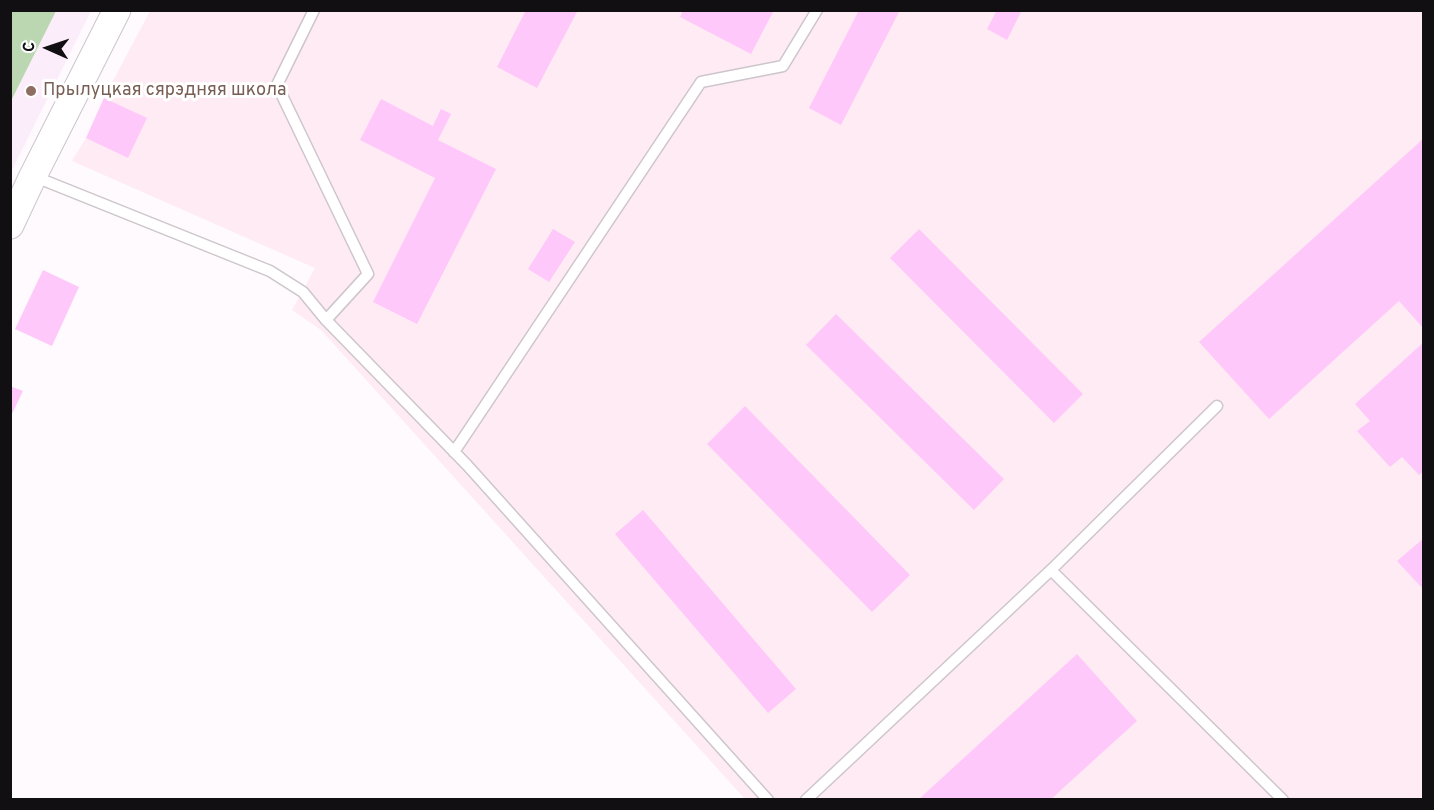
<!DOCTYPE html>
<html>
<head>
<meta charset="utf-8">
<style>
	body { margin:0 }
	#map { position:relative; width:1434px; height:810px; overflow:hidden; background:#fefafe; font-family:Overpass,sans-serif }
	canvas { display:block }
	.frame { position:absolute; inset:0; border:12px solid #120f12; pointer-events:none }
	.north { position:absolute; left:18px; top:18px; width:60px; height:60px; -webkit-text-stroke:4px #fff; paint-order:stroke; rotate:273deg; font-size:16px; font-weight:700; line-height:24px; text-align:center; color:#120f12 }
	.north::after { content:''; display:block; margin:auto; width:21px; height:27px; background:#120f12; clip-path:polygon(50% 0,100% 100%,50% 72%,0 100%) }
</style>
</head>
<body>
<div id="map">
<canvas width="1434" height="810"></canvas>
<div class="frame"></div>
<div class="north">С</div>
</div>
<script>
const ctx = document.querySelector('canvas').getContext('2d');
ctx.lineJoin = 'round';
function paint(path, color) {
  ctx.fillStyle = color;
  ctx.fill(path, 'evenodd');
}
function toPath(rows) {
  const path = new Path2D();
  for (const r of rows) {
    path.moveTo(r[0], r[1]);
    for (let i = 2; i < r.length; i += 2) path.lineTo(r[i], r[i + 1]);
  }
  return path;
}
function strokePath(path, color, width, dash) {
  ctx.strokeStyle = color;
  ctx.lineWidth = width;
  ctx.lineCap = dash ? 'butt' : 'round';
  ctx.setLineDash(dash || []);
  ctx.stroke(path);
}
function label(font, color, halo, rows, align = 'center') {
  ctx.font = font + ' Overpass,sans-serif';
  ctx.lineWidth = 6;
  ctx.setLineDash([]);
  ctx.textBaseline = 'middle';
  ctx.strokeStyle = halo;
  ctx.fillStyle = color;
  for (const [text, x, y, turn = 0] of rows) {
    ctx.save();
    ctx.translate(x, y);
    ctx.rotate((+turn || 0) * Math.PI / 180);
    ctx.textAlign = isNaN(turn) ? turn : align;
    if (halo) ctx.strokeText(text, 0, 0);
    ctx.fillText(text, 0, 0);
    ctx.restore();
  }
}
paint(toPath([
	[11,11,91,11,11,172]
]), '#fbedfa');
paint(toPath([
	[150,11,1423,11,1423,799,745,799,321,330,292,310,315,268,72,161,86,138,104,98]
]), '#ffebf4');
paint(toPath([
	[11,10,56,11,11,101,10,11]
]), '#bad7b1');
paint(toPath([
	[526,10,578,10,537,88,497,67],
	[683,10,774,10,751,54,680,17],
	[859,10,900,10,841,125,809,108],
	[997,10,1022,10,1007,40,987,29],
	[104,98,147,118,128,158,86,138],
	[381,99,433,126,441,109,451,114,438,140,496,169,417,324,373,302,435,178,360,140],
	[1424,138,1424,329,1399,301,1269,419,1199,342],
	[553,229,575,242,549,282,528,269],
	[919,229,1083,394,1054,423,890,258],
	[43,270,79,287,52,346,15,329],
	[836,314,1004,479,974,510,806,345],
	[1424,342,1424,471,1419,475,1402,457,1390,467,1357,431,1370,421,1355,404],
	[10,386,23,391,10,418],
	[745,406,910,575,872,612,707,444],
	[643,510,796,689,768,713,615,534],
	[1424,538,1424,590,1397,561],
	[1077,654,1137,721,1050,800,918,800]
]), '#ffc8fa');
const service = toPath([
	[314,10,277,85,368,274,326,320],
	[33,176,270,271,303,292,326,320,467,465,768,800],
	[454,452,701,82,783,66,817,10],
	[1051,570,1283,800],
	[806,800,1051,570,1217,406]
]);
const tertiary = toPath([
	[10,225,33,176,117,10]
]);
strokePath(service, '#cdc6cc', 13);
strokePath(tertiary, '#cdc6cc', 29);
strokePath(service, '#fff', 10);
strokePath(tertiary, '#fff', 27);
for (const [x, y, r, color] of [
	[31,91,6,"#8d6e63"]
]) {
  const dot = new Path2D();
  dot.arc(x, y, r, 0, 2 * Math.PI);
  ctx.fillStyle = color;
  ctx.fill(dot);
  strokePath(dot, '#fff', 2);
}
label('18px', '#785e54', '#fff', [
	["Прылуцкая сярэдняя школа",43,91]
], 'left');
</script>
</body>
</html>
